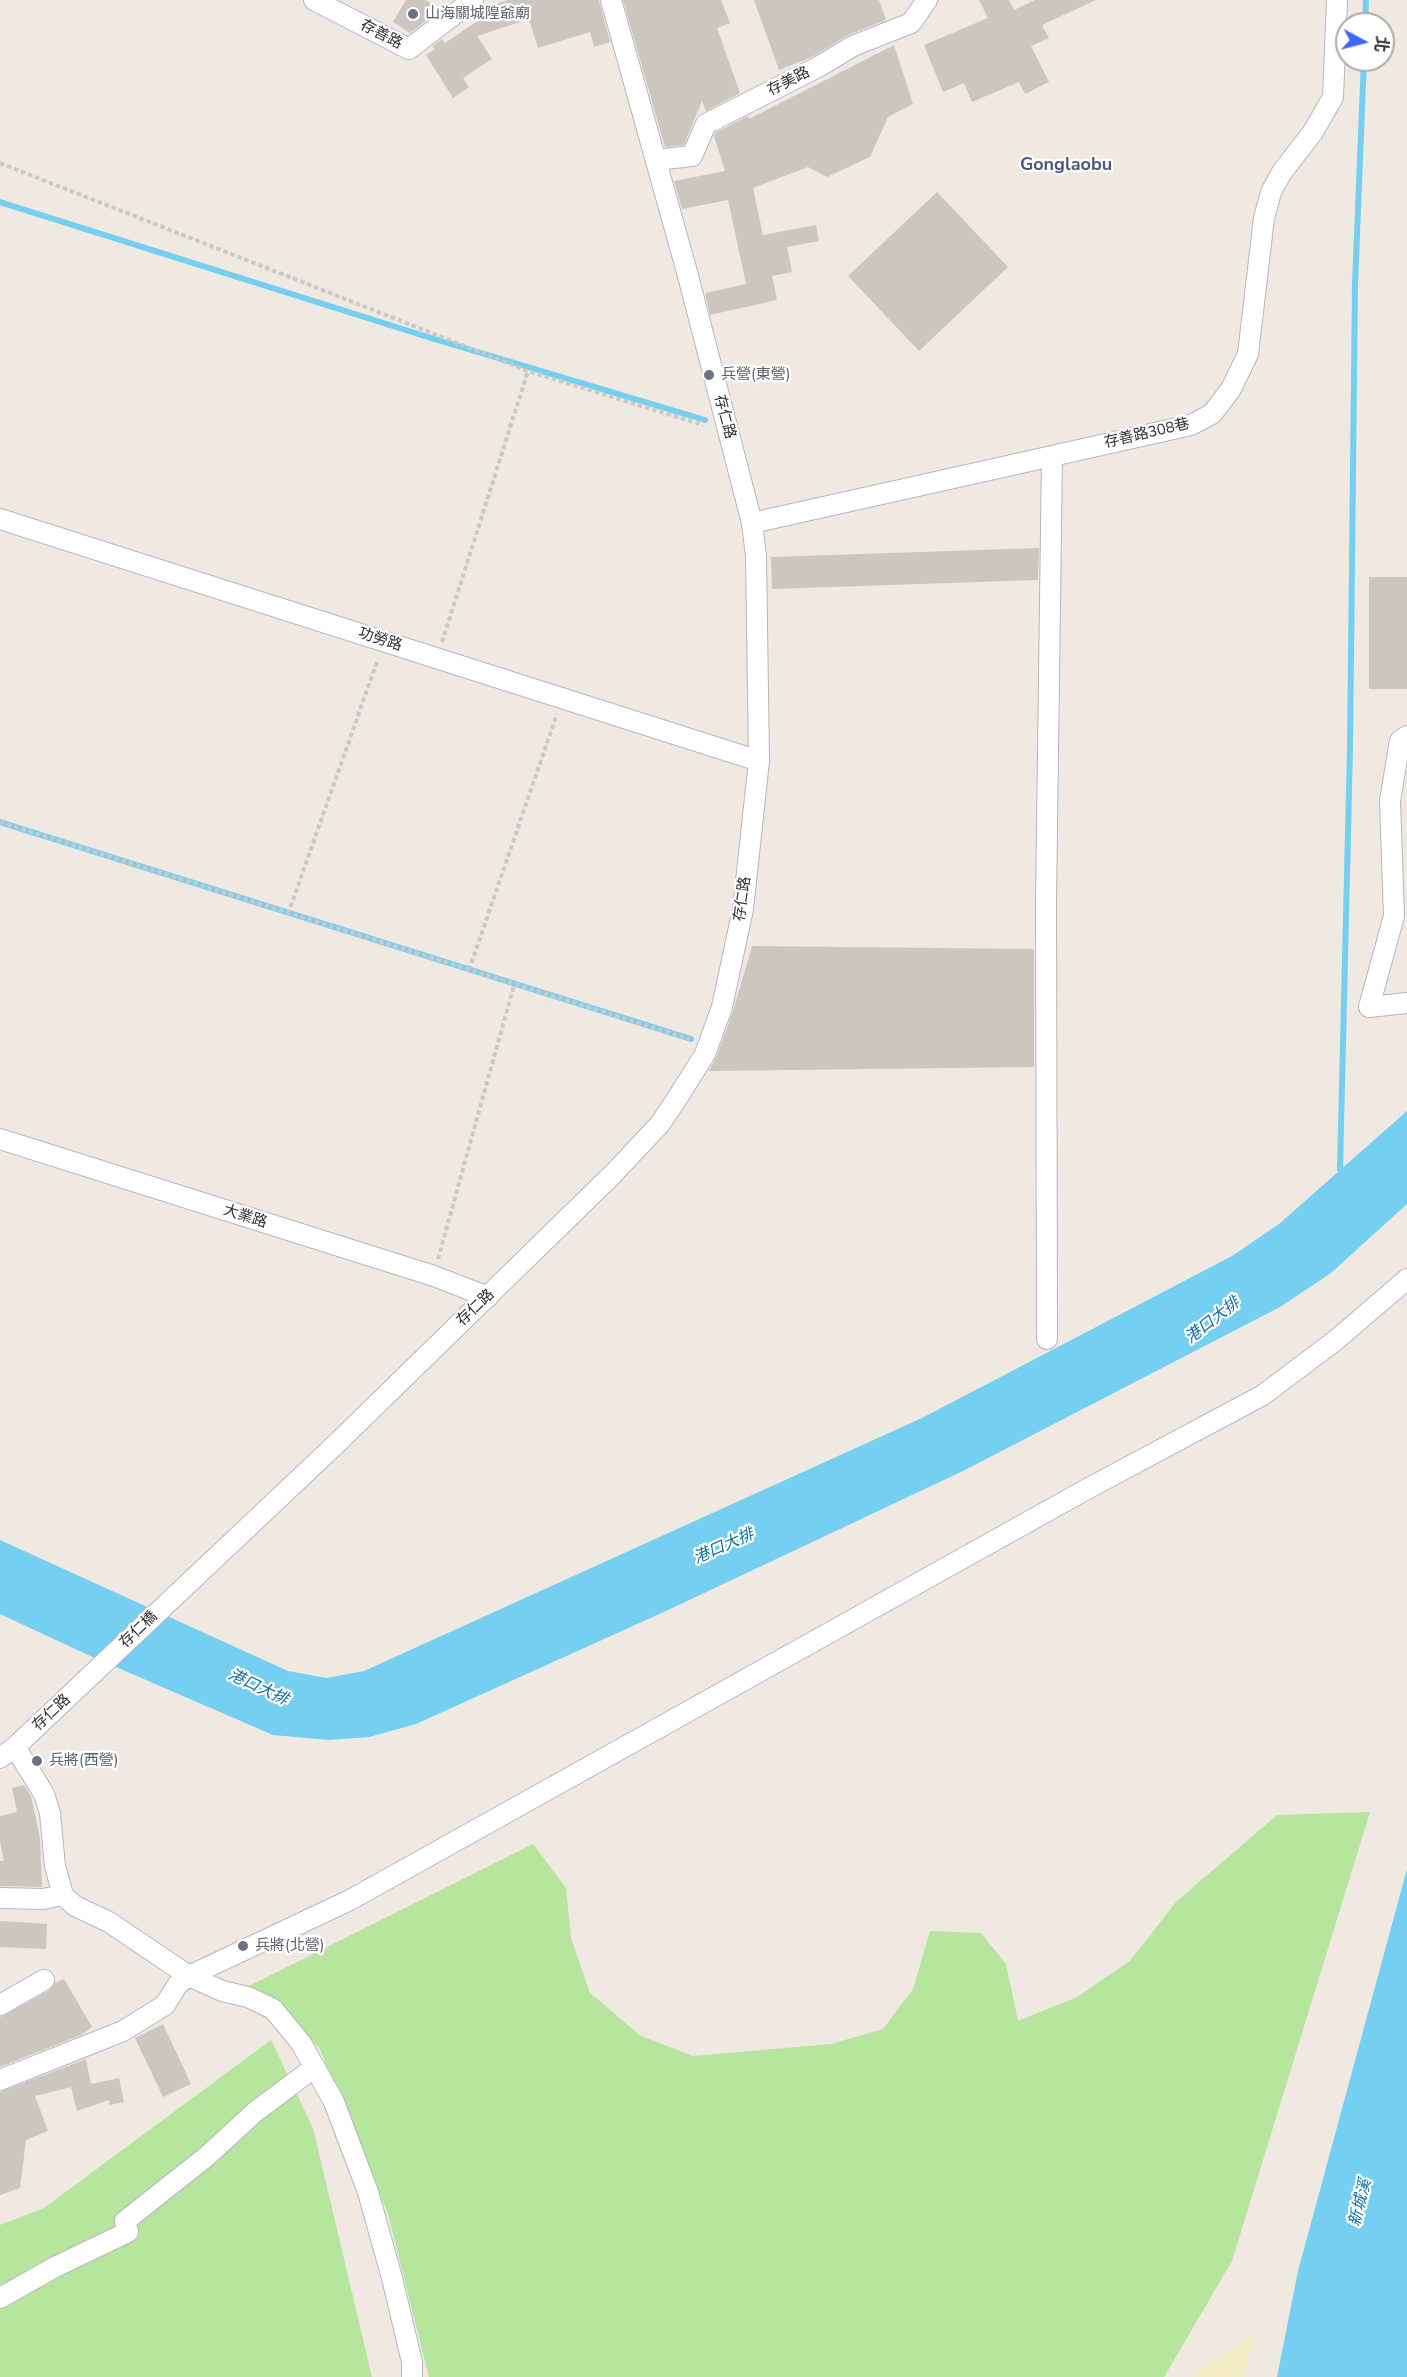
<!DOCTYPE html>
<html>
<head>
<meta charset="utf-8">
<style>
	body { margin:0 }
	#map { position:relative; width:1407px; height:2377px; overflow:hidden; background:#efe9e1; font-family:"Nunito Sans","Noto Sans TC",sans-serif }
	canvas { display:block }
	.north { position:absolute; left:1335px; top:12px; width:60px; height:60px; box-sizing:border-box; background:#fff; border:2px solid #ababab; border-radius:50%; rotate:97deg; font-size:16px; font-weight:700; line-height:24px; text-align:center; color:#2e2e2e }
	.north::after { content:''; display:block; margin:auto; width:21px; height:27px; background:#4264fb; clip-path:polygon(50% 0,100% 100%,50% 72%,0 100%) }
</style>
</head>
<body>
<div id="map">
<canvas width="1407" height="2377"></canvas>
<div class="north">北</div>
</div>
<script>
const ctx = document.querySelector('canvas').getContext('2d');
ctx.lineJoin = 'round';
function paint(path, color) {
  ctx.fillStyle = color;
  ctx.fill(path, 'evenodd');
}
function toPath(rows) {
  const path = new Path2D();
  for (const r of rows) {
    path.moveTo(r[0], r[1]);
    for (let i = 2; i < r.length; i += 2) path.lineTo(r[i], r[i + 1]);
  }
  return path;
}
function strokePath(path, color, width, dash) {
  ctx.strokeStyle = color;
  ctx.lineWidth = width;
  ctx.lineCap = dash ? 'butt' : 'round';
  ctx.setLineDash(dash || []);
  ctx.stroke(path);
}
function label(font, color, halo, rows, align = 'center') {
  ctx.font = font + ' "Nunito Sans","Noto Sans TC",sans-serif';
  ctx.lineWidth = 4.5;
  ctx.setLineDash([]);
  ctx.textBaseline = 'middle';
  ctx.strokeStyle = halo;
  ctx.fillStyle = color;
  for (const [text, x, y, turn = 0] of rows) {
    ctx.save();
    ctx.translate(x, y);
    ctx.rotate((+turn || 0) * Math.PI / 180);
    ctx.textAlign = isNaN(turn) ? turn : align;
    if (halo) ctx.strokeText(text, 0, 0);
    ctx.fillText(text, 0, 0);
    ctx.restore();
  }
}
paint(toPath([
	[1370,1812,1232,2261,1164,2377,429,2377,388,2214,319,2047,235,1993,533,1844,566,1888,571,1938,590,1993,641,2036,693,2056,831,2044,883,2029,913,1989,930,1931,981,1933,1006,1964,1018,2021,1077,1997,1130,1961,1176,1902,1277,1815],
	[271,2040,313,2128,372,2377,0,2377,0,2225,44,2208]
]), '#b6e59e');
paint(toPath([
	[1255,2332,1244,2377,1191,2377]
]), '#f3ecc5');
paint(toPath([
	[1407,1111,1407,1204,1331,1273,1280,1307,963,1471,666,1611,416,1724,369,1737,329,1740,273,1735,86,1654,0,1614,0,1540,288,1671,326,1678,364,1671,922,1418,1232,1256,1279,1224],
	[1407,1869,1407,2377,1277,2377,1298,2271]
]), '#75cff0');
strokePath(toPath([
	[1365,24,1366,0],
	[0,202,431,338,705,420],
	[0,822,691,1039],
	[1340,1169,1350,749,1355,284,1364,60]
]), '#75cff0', 6);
paint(toPath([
	[406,0,426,0,435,6,429,14,431,17,410,33,393,22],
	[508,0,599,0,610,42,594,47,590,32,538,48,529,19,477,36,492,59,463,78,469,87,453,98,426,55,435,49,432,47,442,39,445,43,482,18,481,9],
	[623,0,721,0,730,23,717,28,740,93,706,111,702,101,684,145,665,147],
	[754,0,879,0,886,20,848,35,814,56,779,70],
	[979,0,1009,0,1014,10,1035,0,1096,0,1042,25,1049,38,1031,46,1049,82,1025,94,1019,82,972,102,964,83,943,92,924,45,988,18],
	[894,45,913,104,888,117,870,157,827,177,808,167,753,188,763,235,816,225,819,241,787,247,792,272,772,276,777,300,710,315,705,293,746,284,728,200,682,209,674,181,725,171,714,136,715,133,748,116,749,119],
	[937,192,1008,267,919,351,848,276],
	[1039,548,1038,580,772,589,771,557],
	[1369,577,1407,577,1407,689,1369,689],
	[752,946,1034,949,1034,1067,709,1071,716,1058,733,1011],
	[24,1785,31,1796,40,1838,42,1887,0,1886,0,1861,4,1861,0,1842,0,1816,17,1812,12,1788],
	[0,1921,47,1924,46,1949,0,1947],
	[64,1979,92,2027,81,2035,0,2067,0,2017,50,1990,55,1983],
	[163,2024,191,2084,163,2097,135,2038],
	[86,2059,91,2084,119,2078,124,2102,110,2105,109,2100,77,2111,71,2087,35,2096,48,2131,26,2140,20,2188,0,2195,0,2092]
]), '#cbc7bf');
const minor = toPath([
	[314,0,409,49,473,0],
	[656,160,692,156,706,124,820,66,853,46,911,23,927,0],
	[0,519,759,761],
	[752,523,1191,425,1212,414,1231,389,1248,354,1264,218,1271,192,1282,172,1313,132,1333,97,1337,0],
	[1407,736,1400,741,1390,801,1394,916,1369,1007,1407,1003],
	[0,1139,434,1276,488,1297],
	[1047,1339,1046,900,1052,456],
	[15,1747,44,1794,50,1813,55,1866,63,1895,75,1906,109,1922,189,1976,222,1991,248,1997,273,2009,301,2043,334,2102,368,2192,392,2278,412,2362,412,2377],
	[0,1758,15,1747,334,1446,613,1174,660,1124,678,1097,705,1054,722,1007,743,909,759,761,756,556,752,523,687,272,611,0],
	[0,1898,43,1899,63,1895],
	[0,2005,44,1980],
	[0,2080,123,2031,165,2005,178,1984,189,1976,350,1900,1087,1489,1263,1395,1336,1340,1407,1279],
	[0,2298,55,2267,128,2232,125,2221,206,2157,255,2112,315,2067]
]);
strokePath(minor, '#b4b7c1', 22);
strokePath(toPath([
	[0,163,528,371,703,425],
	[442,642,528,371],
	[0,822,690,1039],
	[288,914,378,659],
	[469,970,557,714],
	[438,1259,514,985]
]), '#c9c9c9', 4, [4.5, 3]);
strokePath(minor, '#fff', 20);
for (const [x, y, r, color] of [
	[413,14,6,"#6b7280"],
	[709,375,6,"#6b7280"],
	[37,1761,6,"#6b7280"],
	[243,1946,6,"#6b7280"]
]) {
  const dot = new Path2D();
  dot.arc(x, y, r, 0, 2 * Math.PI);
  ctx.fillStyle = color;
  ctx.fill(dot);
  strokePath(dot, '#fff', 2);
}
label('15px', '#5b616d', '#fff', [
	["山海關城隍爺廟",425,14],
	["兵營(東營)",721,375],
	["兵將(西營)",49,1761],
	["兵將(北營)",255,1946]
], 'left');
label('15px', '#2e2e2e', '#fff', [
	["存善路",381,35,28],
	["存美路",789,82,-27],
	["存仁路",724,417,75],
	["存善路308巷",1147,434,-13],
	["功勞路",380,640,18],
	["存仁路",743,899,-82],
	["大業路",245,1217,18],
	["存仁路",476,1308,-44],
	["存仁橋",139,1630,-44],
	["存仁路",52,1713,-43]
]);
label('italic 16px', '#0d6fa3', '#fff', [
	["港口大排",1213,1321,-38],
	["港口大排",724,1547,-24],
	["港口大排",258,1688,25],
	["新城溪",1361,2203,-76]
]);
label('bold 18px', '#4d5680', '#fff', [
	["Gonglaobu",1066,166]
]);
</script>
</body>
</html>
